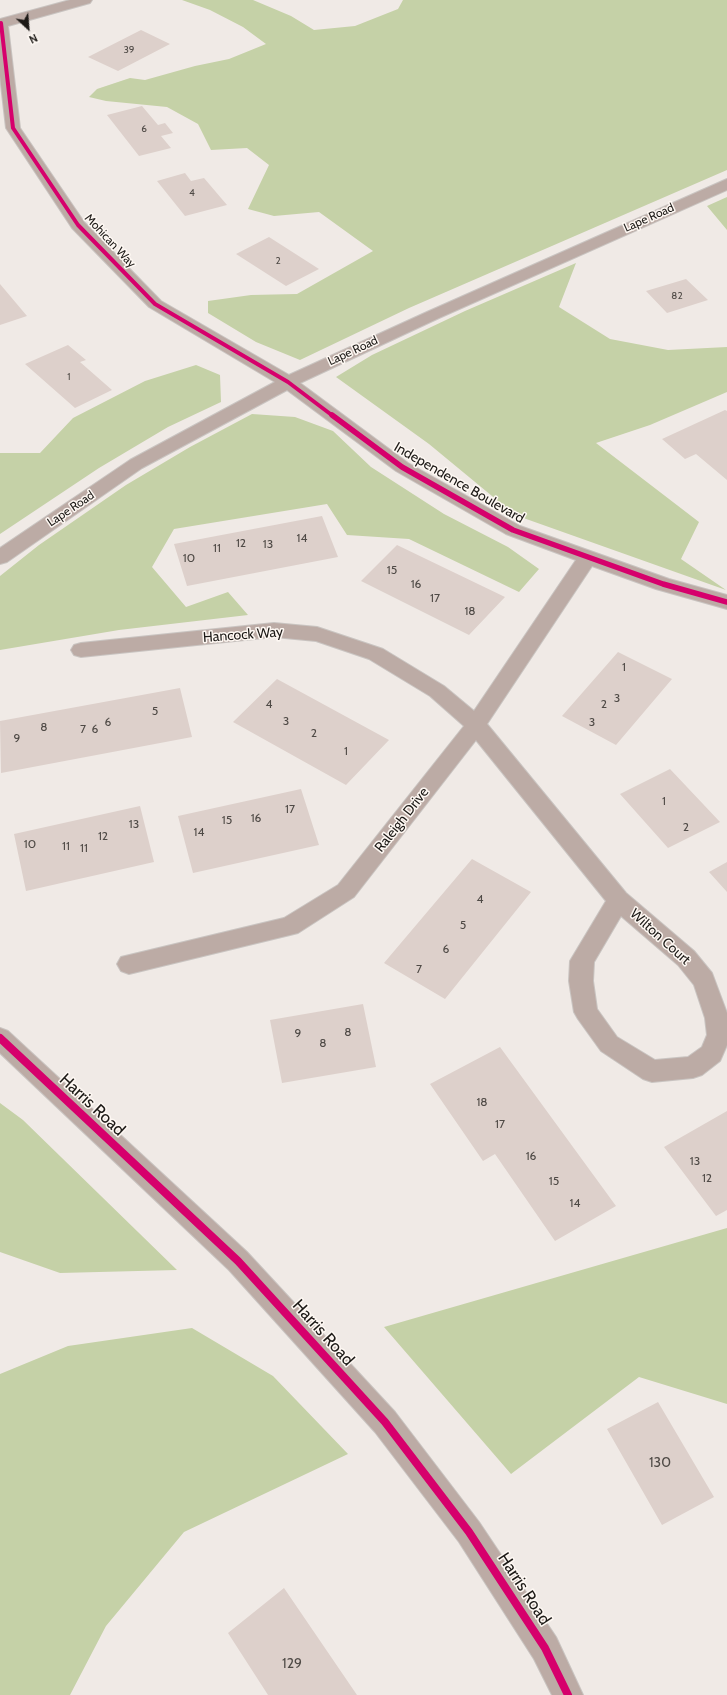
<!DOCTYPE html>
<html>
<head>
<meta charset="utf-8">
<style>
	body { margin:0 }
	#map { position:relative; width:727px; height:1695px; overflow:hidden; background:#f0eae6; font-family:Cabin,sans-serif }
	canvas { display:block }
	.north { position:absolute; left:8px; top:8px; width:40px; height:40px; -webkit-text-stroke:3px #fef8f3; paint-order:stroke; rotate:154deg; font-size:11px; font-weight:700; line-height:16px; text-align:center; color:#1c1916 }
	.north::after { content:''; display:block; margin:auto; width:14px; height:18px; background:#1c1916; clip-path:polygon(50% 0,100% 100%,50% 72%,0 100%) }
</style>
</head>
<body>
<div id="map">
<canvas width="727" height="1695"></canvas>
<div class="north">N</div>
</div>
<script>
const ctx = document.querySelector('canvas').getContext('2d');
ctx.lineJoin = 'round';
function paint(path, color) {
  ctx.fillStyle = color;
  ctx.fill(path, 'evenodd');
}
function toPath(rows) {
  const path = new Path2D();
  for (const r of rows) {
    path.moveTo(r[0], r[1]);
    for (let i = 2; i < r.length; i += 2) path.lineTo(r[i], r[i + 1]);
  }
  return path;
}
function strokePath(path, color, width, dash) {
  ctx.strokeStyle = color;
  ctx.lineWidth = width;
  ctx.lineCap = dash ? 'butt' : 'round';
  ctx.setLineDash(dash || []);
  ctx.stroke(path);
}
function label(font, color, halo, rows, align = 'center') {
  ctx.font = font + ' Cabin,sans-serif';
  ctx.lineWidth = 3;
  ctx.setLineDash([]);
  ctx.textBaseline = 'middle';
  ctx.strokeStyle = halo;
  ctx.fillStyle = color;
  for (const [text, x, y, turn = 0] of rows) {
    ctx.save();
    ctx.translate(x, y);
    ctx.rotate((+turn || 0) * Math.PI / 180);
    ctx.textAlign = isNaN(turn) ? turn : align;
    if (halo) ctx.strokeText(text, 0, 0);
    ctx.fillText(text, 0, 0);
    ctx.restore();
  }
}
paint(toPath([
	[182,0,253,0,291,16,314,30,355,26,398,9,403,0,727,0,727,170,409,308,300,360,256,342,208,313,208,301,251,295,297,294,373,251,319,212,274,216,248,209,269,165,247,148,211,150,198,124,167,107,106,101,89,97,97,89,130,78,145,80,195,66,229,59,266,44,243,27,210,10],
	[727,197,727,230,707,206],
	[576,263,559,307,610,339,668,350,727,347,727,392,650,425,596,443,699,522,681,559,726,590,515,515,429,444,336,377,372,355,465,311],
	[196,365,220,375,221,402,168,427,99,468,0,534,0,453,40,453,73,418,145,381],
	[252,414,295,417,333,431,371,467,444,514,508,547,539,569,519,592,409,539,347,535,327,504,174,529,152,567,186,607,228,592,248,615,119,630,0,650,0,576,39,545,126,485,190,447],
	[0,1103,23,1120,177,1270,60,1273,0,1252],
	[727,1228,727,1404,639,1377,511,1474,384,1327],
	[192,1328,273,1376,348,1454,184,1532,106,1626,70,1695,0,1695,0,1374,68,1346]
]), '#c5d1a7');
paint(toPath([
	[141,30,170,44,118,71,88,57],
	[142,106,158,125,165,123,173,133,161,136,171,148,139,156,107,115],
	[185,173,191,181,204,178,227,205,185,216,157,181],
	[269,237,319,269,286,286,236,254],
	[686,279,708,300,667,313,646,291],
	[0,284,27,316,0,325],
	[68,345,86,360,80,362,112,390,75,408,25,364],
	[725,410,727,411,727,480,696,454,685,459,662,439],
	[322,516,338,557,187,586,174,544],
	[397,545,505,597,469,635,361,581],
	[618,652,672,679,616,745,562,716],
	[277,679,389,740,346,785,233,722],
	[180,688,192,737,1,773,0,721],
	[670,769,720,822,668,848,620,794],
	[301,789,319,845,193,873,178,816],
	[140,806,154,862,26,891,14,834],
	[472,859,531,892,445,999,384,963],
	[727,862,727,892,709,872],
	[363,1004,376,1067,282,1083,270,1020],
	[500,1047,616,1206,555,1241,495,1154,483,1161,430,1084],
	[727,1111,727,1210,716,1216,664,1147],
	[658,1402,714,1497,662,1525,607,1429],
	[284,1588,357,1695,268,1695,228,1633]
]), '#ddd0cb');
const minor = toPath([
	[70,0,92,0,90,3,8,26,20,128,84,222,161,301,289,375,427,312,727,179,727,190,439,318,300,383,408,463,520,526,669,579,727,595,727,609,656,589,592,566,487,724,626,893,694,951,712,973,727,1013,727,1045,720,1061,702,1075,693,1078,652,1082,643,1079,601,1051,578,1019,574,1012,569,981,570,961,606,901,476,740,354,897,298,933,290,935,129,974,121,971,117,964,121,957,284,918,338,885,464,726,430,696,369,659,316,641,274,637,81,657,74,655,71,650,74,645,81,643,274,623,317,627,383,649,444,686,474,711,576,560,506,534,396,471,287,390,142,468,7,562,0,564,0,548,130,460,275,382,149,307,72,228,6,128,0,76,0,19,70,0],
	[621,916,678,965,694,985,705,1018,707,1035,702,1047,688,1057,655,1060,617,1037,597,1009,593,981,594,962,621,916],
	[0,1028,8,1031,247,1252,395,1412,479,1522,556,1637,583,1695,552,1695,534,1659,459,1542,375,1432,229,1270,0,1053,0,1028]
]);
strokePath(minor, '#c9c4c1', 2);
paint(minor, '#bcaba5');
strokePath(toPath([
	[1,23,13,128,78,225,155,304,288,382,333,416]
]), '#d6006c', 4);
strokePath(toPath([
	[332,415,402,467,513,530,663,584,727,602]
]), '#d6006c', 5.5);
strokePath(toPath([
	[0,1038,238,1261,385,1422,469,1532,545,1648,568,1695]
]), '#d6006c', 8);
label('10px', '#4f4a46', null, [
	["39",129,50],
	["6",144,129],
	["4",192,193],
	["2",278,261],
	["82",677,296],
	["1",69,377]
]);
label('12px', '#1c1916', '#fef8f3', [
	["Lape Road",649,218,-24],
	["Mohican Way",110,241,47],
	["Lape Road",353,351,-25],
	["Lape Road",71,509,-34]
]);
label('12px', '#4f4a46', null, [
	["14",302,538],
	["12",241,543],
	["13",268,544],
	["11",217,548],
	["10",189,558],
	["15",392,570],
	["16",416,584],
	["17",435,598],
	["18",470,611],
	["1",624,667],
	["3",617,698],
	["4",269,704],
	["2",604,704],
	["5",155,711],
	["3",286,721],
	["6",108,722],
	["3",592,722],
	["8",44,727],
	["7",83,729],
	["6",95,729],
	["2",314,733],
	["9",17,738],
	["1",346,751],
	["1",664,801],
	["17",290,809],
	["16",256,818],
	["15",227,820],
	["13",134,824],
	["2",686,827],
	["14",199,832],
	["12",103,836],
	["10",30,844],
	["11",66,846],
	["11",84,848],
	["4",480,899],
	["5",463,925],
	["6",446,949],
	["7",419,969],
	["8",348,1032],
	["9",298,1033],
	["8",323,1043],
	["18",482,1102],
	["17",500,1124],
	["16",531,1156],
	["13",695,1161],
	["12",707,1178],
	["15",554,1181],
	["14",575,1203]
]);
label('14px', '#1c1916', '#fef8f3', [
	["Independence Boulevard",459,483,30],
	["Hancock Way",243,635,-4],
	["Raleigh Drive",402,820,-52],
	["Wilton Court",660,937,42]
]);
label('14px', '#4f4a46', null, [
	["130",660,1463],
	["129",292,1664]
]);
label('17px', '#1c1916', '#fef8f3', [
	["Harris Road",92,1105,43],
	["Harris Road",323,1333,48],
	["Harris Road",524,1589,57]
]);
</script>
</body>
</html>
